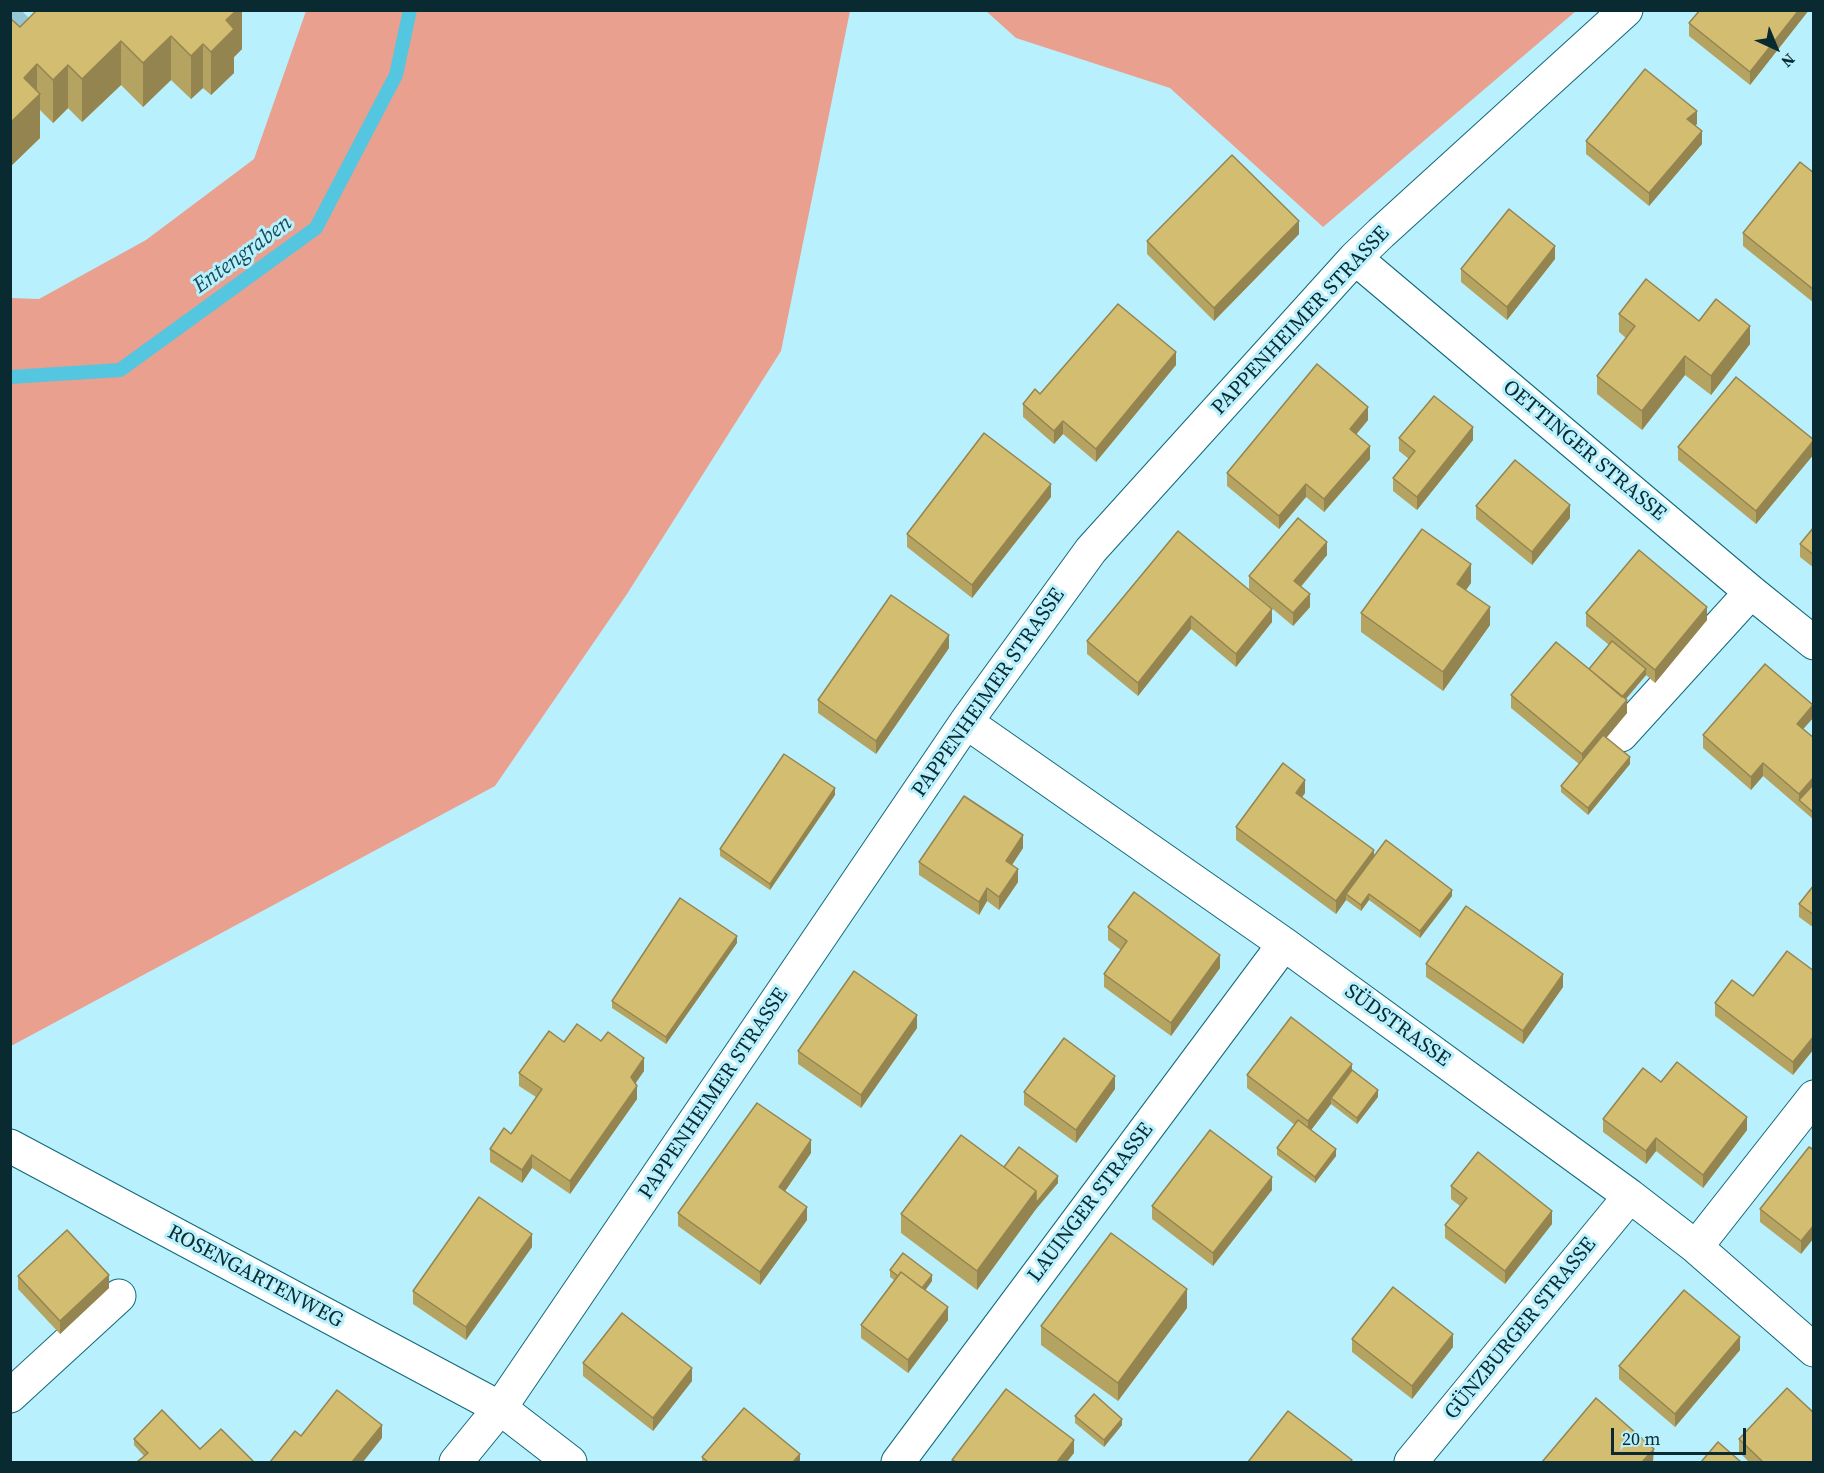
<!DOCTYPE html>
<html>
<head>
<meta charset="utf-8">
<style>
	body { margin:0 }
	#map { position:relative; width:1824px; height:1473px; overflow:hidden; background:#b8f0fd; font-family:"Source Serif 4",serif }
	canvas { display:block }
	.frame { position:absolute; inset:0; border:12px solid #082a30; pointer-events:none }
	.north { position:absolute; left:1746px; top:18px; width:60px; height:60px; -webkit-text-stroke:4px #b8f0fd; paint-order:stroke; rotate:136deg; font-size:16px; font-weight:700; line-height:24px; text-align:center; color:#082a30 }
	.north::after { content:''; display:block; margin:auto; width:21px; height:27px; background:#082a30; clip-path:polygon(50% 0,100% 100%,50% 72%,0 100%) }
	.scale { position:absolute; left:1611px; top:1428px; width:135px; height:27px; box-sizing:border-box; border:3px solid #082a30; border-top:0; padding-left:8px; font-size:18px; line-height:21px; white-space:nowrap; color:#082a30; -webkit-text-stroke:4px #b8f0fd; paint-order:stroke }
</style>
</head>
<body>
<div id="map">
<canvas width="1824" height="1473"></canvas>
<div class="frame"></div>
<div class="north">N</div>
<div class="scale">20 m</div>
</div>
<script>
const ctx = document.querySelector('canvas').getContext('2d');
ctx.lineJoin = 'round';
function paint(path, color) {
  ctx.fillStyle = color;
  ctx.fill(path, 'evenodd');
}
function toPath(rows) {
  const path = new Path2D();
  for (const r of rows) {
    path.moveTo(r[0], r[1]);
    for (let i = 2; i < r.length; i += 2) path.lineTo(r[i], r[i + 1]);
  }
  return path;
}
function strokePath(path, color, width, dash) {
  ctx.strokeStyle = color;
  ctx.lineWidth = width;
  ctx.lineCap = dash ? 'butt' : 'round';
  ctx.setLineDash(dash || []);
  ctx.stroke(path);
}
function label(font, color, halo, rows, align = 'center') {
  ctx.font = font + ' "Source Serif 4",serif';
  ctx.lineWidth = 6;
  ctx.setLineDash([]);
  ctx.textBaseline = 'middle';
  ctx.strokeStyle = halo;
  ctx.fillStyle = color;
  for (const [text, x, y, turn = 0] of rows) {
    ctx.save();
    ctx.translate(x, y);
    ctx.rotate((+turn || 0) * Math.PI / 180);
    ctx.textAlign = isNaN(turn) ? turn : align;
    if (halo) ctx.strokeText(text, 0, 0);
    ctx.fillText(text, 0, 0);
    ctx.restore();
  }
}
paint(toPath([
	[306,11,850,11,781,351,627,594,495,786,11,1046,11,298,39,299,146,240,254,159],
	[986,11,1576,11,1323,227,1170,88,1016,38]
]), '#e9a08f');
strokePath(toPath([
	[10,377,120,370,316,228,396,75,410,10]
]), '#54c6df', 14);
strokePath(toPath([
	[10,21,21,10]
]), '#95c8d4', 33, [33, 16]);
const minor = toPath([
	[1355,258,1751,592,1814,643],
	[966,722,1284,944,1630,1196,1696,1247,1814,1350],
	[1621,735,1751,592],
	[10,1146,500,1408,570,1462],
	[1696,1247,1814,1097],
	[10,1396,119,1296],
	[456,1462,500,1408,966,722,1091,550,1355,258,1381,233,1626,10],
	[898,1462,1284,944],
	[1411,1462,1630,1196]
]);
strokePath(minor, '#116878', 35);
strokePath(minor, '#fff', 33);
paint(toPath([
	[242,10,242,49,234,57,234,73,211,95,203,88,191,99,171,80,143,107,121,85,82,122,68,108,53,123,40,110,40,138,10,167,10,18,20,27],
	[1700,10,1809,10,1750,85,1689,36,1689,23],
	[1697,124,1695,126,1702,144,1649,206,1586,154,1586,141],
	[1814,173,1814,303,1743,246,1743,233],
	[1299,234,1214,321,1147,254,1147,241],
	[1555,259,1507,320,1461,282,1461,269],
	[1619,314,1699,321,1750,344,1711,395,1685,375,1642,430,1597,394,1597,376,1626,338,1619,332],
	[1176,365,1096,462,1063,434,1054,444,1023,417,1023,404,1040,394],
	[1368,420,1356,434,1370,459,1324,512,1306,497,1279,529,1227,486,1227,473],
	[1399,438,1473,440,1417,510,1393,491,1393,478,1409,459,1399,451],
	[1814,440,1814,454,1756,524,1678,460,1678,447],
	[1051,497,972,598,907,547,907,534],
	[1476,506,1570,518,1532,565,1476,519],
	[1814,527,1814,568,1800,557,1800,544],
	[1178,531,1272,622,1236,667,1191,629,1138,696,1087,654,1087,641],
	[1327,555,1301,587,1310,607,1293,626,1249,589,1249,576],
	[1471,583,1466,590,1490,625,1443,691,1361,632,1361,613],
	[1586,613,1707,620,1655,683,1646,675,1626,699,1627,713,1606,738,1630,764,1588,815,1561,792,1561,786,1579,764,1511,708,1511,695,1589,669,1609,645,1586,626],
	[949,648,876,754,818,713,818,700],
	[1813,718,1803,729,1814,738,1814,820,1763,776,1751,790,1703,748,1703,735],
	[1305,793,1302,797,1374,856,1452,896,1420,938,1369,900,1361,911,1346,900,1336,914,1236,840,1236,827],
	[835,795,770,890,720,856,720,849],
	[1023,848,1012,865,1018,882,999,910,987,901,979,915,919,875,919,862],
	[1814,885,1814,928,1799,917,1799,904],
	[1108,927,1220,968,1171,1036,1104,987,1104,974,1121,950,1108,940],
	[737,943,666,1044,612,1008,612,1001],
	[1426,964,1563,987,1523,1044,1426,977],
	[1814,971,1793,1075,1715,1016,1715,1003,1753,996],
	[917,1028,861,1108,798,1064,798,1051],
	[564,1042,644,1071,635,1083,637,1099,570,1194,532,1168,522,1183,490,1162,490,1149,511,1134,536,1097,519,1086,519,1073],
	[1352,1070,1378,1097,1357,1124,1331,1104,1311,1130,1336,1156,1315,1183,1277,1155,1277,1148,1295,1125,1247,1088,1247,1075],
	[1661,1082,1747,1130,1703,1188,1656,1151,1646,1164,1603,1132,1603,1119],
	[1115,1089,1076,1143,1024,1105,1024,1092],
	[1809,1147,1801,1254,1760,1222,1760,1209],
	[811,1153,785,1191,807,1220,760,1285,678,1226,678,1213],
	[1004,1167,1058,1183,1036,1209,977,1290,901,1233,901,1214],
	[1451,1186,1552,1224,1505,1284,1445,1238,1445,1225,1460,1206,1451,1199],
	[1272,1190,1213,1266,1152,1219,1152,1206],
	[532,1247,466,1340,413,1304,413,1291],
	[890,1270,932,1281,925,1290,948,1320,908,1373,861,1338,861,1325,894,1280,890,1277],
	[18,1276,109,1288,60,1334,18,1289],
	[1187,1308,1118,1401,1041,1345,1041,1326],
	[1352,1339,1453,1347,1412,1399,1352,1352],
	[1740,1350,1675,1427,1619,1379,1619,1366],
	[583,1363,692,1381,653,1431,583,1376],
	[1075,1416,1122,1425,1104,1447,1075,1423],
	[134,1439,200,1449,144,1456,134,1445],
	[1739,1439,1814,1462,1749,1462,1739,1452],
	[702,1457,800,1462,702,1462]
]), '#b5a361');
paint(toPath([
	[237,10,242,10,242,49,234,57,234,73,211,95,211,52,226,20],
	[1799,10,1809,10,1750,85,1750,72],
	[171,36,171,80,143,107,143,63],
	[121,41,121,85,82,122,82,79],
	[203,44,203,88,191,99,191,56],
	[37,64,37,97,40,94,40,138,10,167,10,123,24,78],
	[68,65,68,108,53,123,53,80],
	[1697,111,1697,124,1687,132,1687,119],
	[1702,131,1702,144,1649,206,1649,193],
	[1299,221,1299,234,1214,321,1214,308],
	[1555,246,1555,259,1507,320,1507,307],
	[1750,326,1750,344,1711,395,1711,376],
	[1176,352,1176,365,1096,462,1096,449],
	[1685,356,1685,375,1642,430,1642,411],
	[1368,407,1368,420,1350,442,1350,429],
	[1063,421,1063,434,1054,444,1054,431],
	[1473,427,1473,440,1417,510,1417,497],
	[1814,441,1814,454,1756,524,1756,511],
	[1370,446,1370,459,1324,512,1324,499],
	[1051,484,1051,497,972,598,972,585],
	[1306,484,1306,497,1279,529,1279,516],
	[1570,505,1570,518,1532,565,1532,552],
	[1327,542,1327,555,1294,594,1294,581],
	[1471,564,1471,583,1457,602,1457,584],
	[1310,594,1310,607,1293,626,1293,613],
	[1490,607,1490,625,1443,691,1443,672],
	[1707,607,1707,620,1655,683,1655,670],
	[1272,609,1272,622,1236,667,1236,654],
	[1191,616,1191,629,1138,696,1138,683],
	[949,635,949,648,876,754,876,741],
	[1646,669,1646,675,1619,707,1619,700],
	[1627,700,1627,713,1582,767,1582,754],
	[1813,705,1813,718,1797,736,1797,724],
	[1630,757,1630,764,1588,815,1588,808],
	[1763,763,1763,776,1751,790,1751,777],
	[1814,777,1814,790,1799,800,1799,794],
	[1305,780,1305,793,1296,806,1296,793],
	[835,788,835,795,770,890,770,884],
	[1023,835,1023,848,1006,874,1006,861],
	[1374,850,1374,862,1346,894,1346,900,1336,914,1336,901],
	[1018,869,1018,882,999,910,999,897],
	[987,888,987,901,979,915,979,902],
	[1452,890,1452,896,1420,938,1420,931],
	[1369,894,1369,900,1361,911,1361,905],
	[737,936,737,943,666,1044,666,1037],
	[1220,955,1220,968,1171,1036,1171,1023],
	[1563,974,1563,987,1523,1044,1523,1031],
	[917,1015,917,1028,861,1108,861,1095],
	[1814,1036,1814,1049,1793,1075,1793,1062],
	[644,1058,644,1071,631,1090,631,1077],
	[1352,1064,1352,1077,1331,1098,1331,1104,1308,1134,1308,1121],
	[1115,1076,1115,1089,1076,1143,1076,1130],
	[637,1086,637,1099,570,1194,570,1181],
	[1378,1090,1378,1097,1357,1124,1357,1118],
	[1747,1117,1747,1130,1703,1188,1703,1175],
	[1656,1138,1656,1151,1646,1164,1646,1151],
	[811,1140,811,1153,779,1200,779,1187],
	[1336,1149,1336,1156,1315,1183,1315,1177],
	[532,1155,532,1168,522,1183,522,1170],
	[1058,1176,1058,1183,1036,1209,1036,1203],
	[1272,1177,1272,1190,1213,1266,1213,1253],
	[1036,1191,1036,1209,977,1290,977,1271],
	[807,1207,807,1220,760,1285,760,1272],
	[1552,1211,1552,1224,1505,1284,1505,1271],
	[1814,1225,1814,1238,1801,1254,1801,1241],
	[532,1234,532,1247,466,1340,466,1327],
	[109,1275,109,1288,60,1334,60,1321],
	[932,1275,932,1281,919,1299,919,1292],
	[1187,1289,1187,1308,1118,1401,1118,1383],
	[948,1307,948,1320,908,1373,908,1360],
	[1453,1334,1453,1347,1412,1399,1412,1386],
	[1740,1337,1740,1350,1675,1427,1675,1414],
	[692,1368,692,1381,653,1431,653,1418],
	[1122,1419,1122,1425,1104,1447,1104,1440],
	[382,1425,382,1438,363,1462,352,1462],
	[1074,1440,1074,1453,1067,1462,1057,1462],
	[1654,1449,1653,1462,1642,1462],
	[800,1454,800,1462,793,1462]
]), '#94844f');
const building = toPath([
	[37,10,237,10,226,20,234,29,211,52,203,44,191,56,171,36,143,63,121,41,82,79,68,65,53,80,37,64,24,78,40,94,10,123,10,18,20,27,37,10],
	[1700,10,1799,10,1750,72,1689,23,1700,10],
	[1645,69,1697,111,1687,119,1702,131,1649,193,1586,141,1645,69],
	[1232,155,1299,221,1214,308,1147,241,1232,155],
	[1800,162,1814,173,1814,290,1743,233,1800,162],
	[1509,209,1555,246,1507,307,1461,269,1509,209],
	[1646,279,1699,321,1716,299,1750,326,1711,376,1685,356,1642,411,1597,376,1635,326,1619,314,1646,279],
	[1118,304,1176,352,1096,449,1063,421,1054,431,1023,404,1035,389,1040,394,1118,304],
	[1317,364,1368,407,1350,429,1370,446,1324,499,1306,484,1279,516,1227,473,1317,364],
	[1736,377,1814,440,1756,511,1678,447,1736,377],
	[1434,396,1473,427,1417,497,1393,478,1415,451,1399,438,1434,396],
	[984,433,1051,484,972,585,907,534,984,433],
	[1515,460,1570,505,1532,552,1476,506,1515,460],
	[1298,518,1327,542,1294,581,1310,594,1293,613,1249,576,1298,518],
	[1814,527,1814,555,1800,544,1814,527],
	[1422,529,1471,564,1457,584,1490,607,1443,672,1361,613,1422,529],
	[1178,531,1272,609,1236,654,1191,616,1138,683,1087,641,1178,531],
	[1639,550,1707,607,1655,670,1586,613,1639,550],
	[891,595,949,635,876,741,818,700,891,595],
	[1612,641,1646,669,1622,697,1589,669,1612,641],
	[1556,642,1627,700,1582,754,1511,695,1556,642],
	[1765,664,1813,705,1797,724,1814,738,1814,777,1799,794,1763,763,1751,777,1703,735,1765,664],
	[1603,735,1630,757,1588,808,1561,786,1603,735],
	[784,754,835,788,770,884,720,849,784,754],
	[1283,763,1305,780,1296,793,1374,850,1336,901,1236,827,1283,763],
	[1814,784,1814,813,1799,800,1814,784],
	[964,796,1023,835,1006,861,1018,869,999,897,987,888,979,902,919,862,964,796],
	[1386,840,1452,890,1420,931,1369,894,1361,905,1346,894,1386,840],
	[1814,885,1814,915,1799,904,1814,885],
	[1134,892,1220,955,1171,1023,1104,974,1127,941,1108,927,1134,892],
	[680,898,737,936,666,1037,612,1001,680,898],
	[1466,906,1563,974,1523,1031,1426,964,1466,906],
	[1787,951,1814,971,1814,1036,1793,1062,1715,1003,1732,980,1753,996,1787,951],
	[854,971,917,1015,861,1095,798,1051,854,971],
	[1291,1017,1352,1064,1308,1121,1247,1075,1291,1017],
	[577,1024,601,1041,608,1032,644,1058,631,1077,637,1086,570,1181,532,1155,522,1170,490,1149,504,1128,511,1134,542,1089,519,1073,549,1031,564,1042,577,1024],
	[1064,1038,1115,1076,1076,1130,1024,1092,1064,1038],
	[1677,1062,1747,1117,1703,1175,1656,1138,1646,1151,1603,1119,1643,1068,1661,1082,1677,1062],
	[1352,1070,1378,1090,1357,1118,1331,1098,1352,1070],
	[757,1103,811,1140,779,1187,807,1207,760,1272,678,1213,757,1103],
	[1298,1120,1336,1149,1315,1177,1277,1148,1298,1120],
	[1210,1130,1272,1177,1213,1253,1152,1206,1210,1130],
	[961,1135,1036,1191,977,1271,901,1214,961,1135],
	[1019,1147,1058,1176,1036,1203,1036,1191,1004,1167,1019,1147],
	[1809,1147,1814,1150,1814,1225,1801,1241,1760,1209,1809,1147],
	[1478,1152,1552,1211,1505,1271,1445,1225,1467,1198,1451,1186,1478,1152],
	[479,1197,532,1234,466,1327,413,1291,479,1197],
	[67,1230,109,1275,60,1321,18,1276,67,1230],
	[1111,1233,1187,1289,1118,1383,1041,1326,1111,1233],
	[903,1253,932,1275,922,1288,901,1272,898,1276,890,1270,903,1253],
	[901,1272,948,1307,908,1360,861,1325,901,1272],
	[1393,1287,1453,1334,1412,1386,1352,1339,1393,1287],
	[1684,1290,1740,1337,1675,1414,1619,1366,1684,1290],
	[622,1313,692,1368,653,1418,583,1363,622,1313],
	[1787,1388,1814,1413,1814,1462,1763,1462,1739,1439,1787,1388],
	[1006,1389,1074,1440,1057,1462,956,1462,952,1460,1006,1389],
	[337,1390,382,1425,352,1462,270,1462,295,1431,301,1436,337,1390],
	[1094,1394,1122,1419,1104,1440,1075,1416,1094,1394],
	[1596,1398,1654,1449,1642,1462,1542,1462,1596,1398],
	[744,1408,800,1454,793,1462,708,1462,702,1457,744,1408],
	[162,1410,200,1449,221,1429,254,1462,137,1462,148,1453,134,1439,162,1410],
	[1288,1411,1352,1460,1350,1462,1248,1462,1288,1411],
	[1718,1442,1741,1462,1701,1462,1718,1442]
]);
paint(building, '#d3bd71');
strokePath(building, '#94844f', 1.5);
label('21px', '#082a30', '#b8f0fd', [
	["PAPPENHEIMER STRASSE",1301,321,-47],
	["OETTINGER STRASSE",1584,451,40],
	["PAPPENHEIMER STRASSE",989,693,-55],
	["SÜDSTRASSE",1397,1026,36],
	["PAPPENHEIMER STRASSE",714,1094,-56],
	["LAUINGER STRASSE",1091,1203,-53],
	["ROSENGARTENWEG",255,1277,28],
	["GÜNZBURGER STRASSE",1521,1329,-51]
]);
label('italic 22px', '#1a4c56', '#b8f0fd', [
	["Entengraben",243,255,-36]
]);
</script>
</body>
</html>
